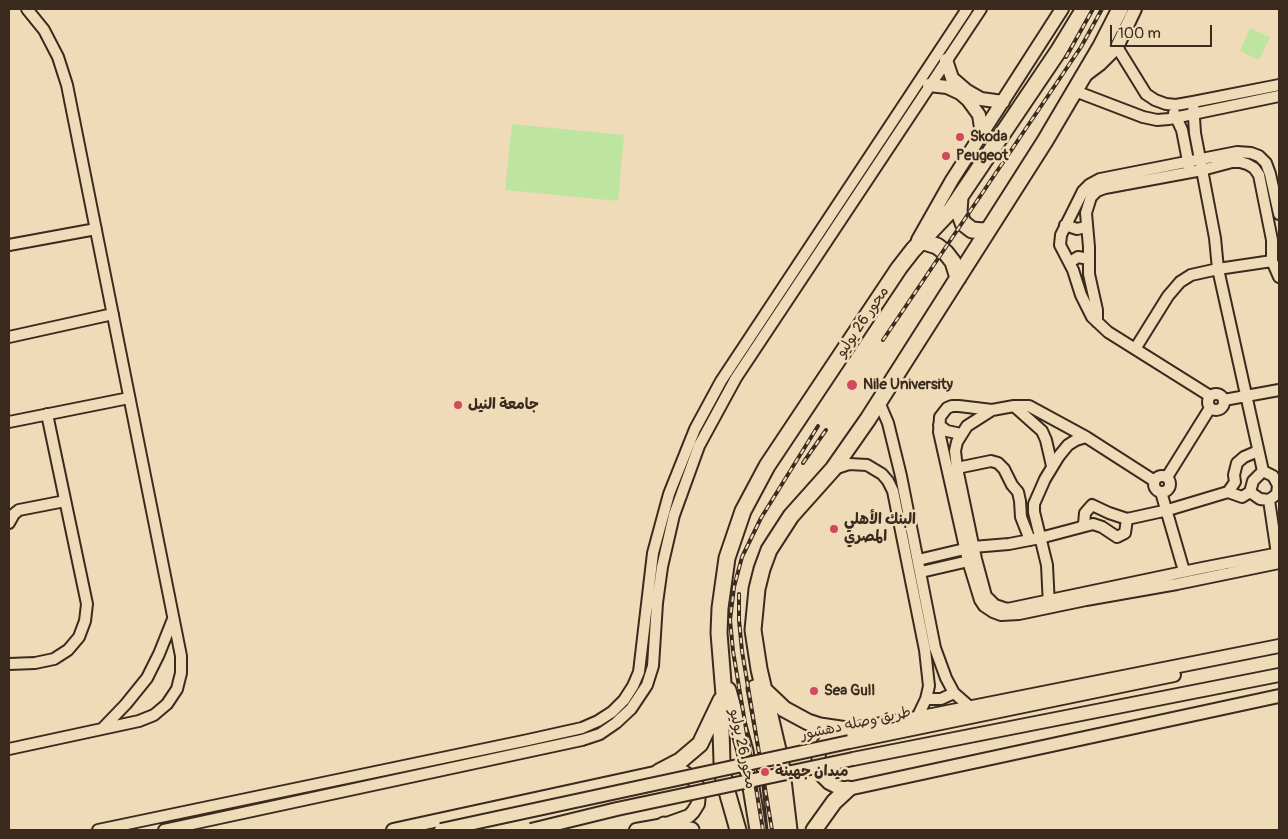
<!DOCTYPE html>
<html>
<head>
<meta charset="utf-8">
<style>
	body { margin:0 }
	#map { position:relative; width:1288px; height:839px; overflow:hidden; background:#f0dbb9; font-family:Pangolin,sans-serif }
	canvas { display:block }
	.frame { position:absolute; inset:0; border:10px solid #3b2a1e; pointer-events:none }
	.scale { position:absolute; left:1110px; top:25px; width:102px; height:22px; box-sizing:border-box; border:2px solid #3b2a1e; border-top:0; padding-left:6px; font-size:15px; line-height:18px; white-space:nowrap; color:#3b2a1e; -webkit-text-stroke:4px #f0dbb9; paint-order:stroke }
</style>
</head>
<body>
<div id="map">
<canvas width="1288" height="839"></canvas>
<div class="frame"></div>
<div class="scale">100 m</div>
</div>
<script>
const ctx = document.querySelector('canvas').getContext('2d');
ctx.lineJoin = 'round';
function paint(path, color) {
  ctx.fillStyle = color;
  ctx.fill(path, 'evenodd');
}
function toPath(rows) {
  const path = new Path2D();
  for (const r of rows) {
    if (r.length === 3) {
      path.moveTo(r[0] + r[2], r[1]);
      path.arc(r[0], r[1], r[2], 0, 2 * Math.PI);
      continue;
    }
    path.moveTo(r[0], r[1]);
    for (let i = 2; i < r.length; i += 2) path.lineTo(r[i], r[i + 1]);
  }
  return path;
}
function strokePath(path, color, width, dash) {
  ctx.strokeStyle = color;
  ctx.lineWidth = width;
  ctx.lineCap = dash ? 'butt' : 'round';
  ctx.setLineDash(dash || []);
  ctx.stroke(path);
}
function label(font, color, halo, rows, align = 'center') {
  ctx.font = font + ' Pangolin,"Playpen Sans Arabic",sans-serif';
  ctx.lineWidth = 5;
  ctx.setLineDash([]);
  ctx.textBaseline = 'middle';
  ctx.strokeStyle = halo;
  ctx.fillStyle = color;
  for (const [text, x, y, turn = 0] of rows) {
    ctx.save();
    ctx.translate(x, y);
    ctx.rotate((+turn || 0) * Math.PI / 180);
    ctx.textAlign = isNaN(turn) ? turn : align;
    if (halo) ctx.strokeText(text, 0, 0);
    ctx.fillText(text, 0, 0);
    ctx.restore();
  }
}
paint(toPath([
	[1250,28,1270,37,1259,60,1240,51],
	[512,124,624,135,618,201,505,190]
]), '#bee5a0');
const minor = toPath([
	[1117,47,1146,94,1155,100,1166,104,1176,105,1193,102,1279,85],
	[1075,91,1143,117,1157,120,1169,119,1279,96],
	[1193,102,1195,133,1215,238,1218,269,1263,471],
	[1174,113,1182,130,1189,166],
	[1065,225,1077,229,1086,227],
	[9,245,96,229],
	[1070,262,1078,257,1089,259],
	[1097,322,1097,310,1089,274,1089,247,1086,213,1091,197,1097,191,1105,188,1202,170,1232,162,1240,162,1247,164,1254,168,1259,175,1272,240,1272,261,1279,277],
	[9,337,113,314],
	[1135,349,1168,296,1180,282,1191,275,1218,269,1272,261],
	[1216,402,8],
	[1210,396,1108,332,1092,317,1081,295,1073,270,1060,245,1061,235,1083,191,1089,185,1100,179,1237,152,1251,153,1259,156,1266,163,1270,174,1279,214],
	[1224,400,1279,390],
	[879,402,888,423,901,476,935,648,946,678,954,693,970,707],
	[1014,406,1042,431,1046,440,1052,466],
	[992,410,967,426,957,442,955,451,957,468,976,559,986,596,995,605,1007,609,1012,608,1202,568,1279,553],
	[9,422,129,398],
	[939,425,947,431,961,434],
	[957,468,991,461,998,463,1004,469,1012,485,1018,492,1020,501,1021,517,1030,540],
	[834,469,849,464,867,465,882,474,888,481,893,491,925,650,929,686,926,699,917,718],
	[1263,471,1273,476,1278,485,1277,494,1269,500,1260,499,1250,492,1253,481,1263,471],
	[1162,484,8],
	[1167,477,1210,408],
	[1153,480,1086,437,1029,406,1014,406,992,410,959,406,952,406,947,408,940,417,939,432,968,561,980,600,984,606,993,612,1001,615,1019,614,1086,600,1177,584,1279,563],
	[1161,492,1184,571],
	[1228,492,1235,482,1234,475,1237,463,1244,457,1258,451],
	[1269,500,1277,554],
	[1127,519,1168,510,1228,492,1242,497,1250,492],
	[9,523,14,514,19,510,65,501],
	[918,560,973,547,1009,544,1040,538,1093,524,1102,527,1117,537,1125,533,1127,519,1109,513,1092,505,1085,513,1084,524,1081,527],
	[921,572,973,560],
	[1049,606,1047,565,1034,512,1034,504,1045,479,1059,456,1068,445,1076,440,1086,437],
	[9,664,35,663,54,659,68,650,79,637,85,621,87,604,47,414],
	[926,699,941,699,954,693],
	[102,729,126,704,147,678,159,654,173,619],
	[9,749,139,721,154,715,167,704,177,689,181,673,181,656,67,85,58,57,44,30,27,9],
	[98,830,528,740,582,728,598,721,612,712,624,700,633,686,639,672,653,553,669,494,695,429,721,381,967,9],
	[164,830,582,740,600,734,616,723,631,709,647,685,653,666,657,603,662,567,674,515,699,446,736,378,981,9]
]);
const major = toPath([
	[946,60,952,78,967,91,981,99,1003,102],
	[1084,76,1100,64,1117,47,1135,9],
	[929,85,947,87,960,93,968,100,979,115,982,134],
	[918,240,952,180,1062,9],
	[1279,646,917,718,847,730,827,739,824,743,819,752,818,767,822,776,829,783,837,787,848,789,1279,696],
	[849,742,1174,675],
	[853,759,1279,675],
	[393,830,659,772,684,772,691,777,697,785,699,794,698,804,693,812,689,816,664,825,636,830]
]);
const highway = toPath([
	[960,197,959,212,963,223,972,230,983,231,989,229],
	[921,241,937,246,946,253,953,262,958,278],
	[755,688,768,759,776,830],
	[728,690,745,751,758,830],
	[765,691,784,709,808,722,820,726,847,730],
	[659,772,680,761,700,744,721,700],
	[664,825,691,830],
	[738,830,724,781,722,762,721,730,724,695,719,633,720,608,727,558,743,511,767,466,899,268,913,250,951,210,1059,50,1084,9],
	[789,830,781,763,759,669,753,630,757,589,762,569,769,550,791,516,833,469,868,419,1045,141,1101,46,1120,9],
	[814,830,834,802,848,789]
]);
strokePath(minor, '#3b2a1e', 14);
strokePath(major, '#3b2a1e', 16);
strokePath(highway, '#3b2a1e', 19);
strokePath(minor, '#f0dbb9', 10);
strokePath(major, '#f0dbb9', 12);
strokePath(highway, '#f0dbb9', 15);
const rail = toPath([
	[1066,57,1093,9],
	[883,340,1081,47,1102,9],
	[803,463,826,430],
	[739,594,739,620,742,651,772,830],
	[763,830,733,651,730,620,734,587,742,557,761,518,818,426]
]);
strokePath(rail, '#3b2a1e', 4);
strokePath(rail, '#f0dbb9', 2, [5.5]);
const majorBridge = toPath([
	[441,830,849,742],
	[531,830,617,809,853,759]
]);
strokePath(majorBridge, '#3b2a1e', 16, []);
strokePath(majorBridge, '#f0dbb9', 12);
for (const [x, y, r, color] of [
	[960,137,5,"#d1495b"],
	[946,156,5,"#d1495b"],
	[852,385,6,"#d1495b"],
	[458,405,5,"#d1495b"],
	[834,529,5,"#d1495b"],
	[814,691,5,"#d1495b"],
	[765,772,5,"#d1495b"]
]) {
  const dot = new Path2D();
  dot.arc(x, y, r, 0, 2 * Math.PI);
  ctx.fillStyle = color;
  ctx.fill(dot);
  strokePath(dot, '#f0dbb9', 2);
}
label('bold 15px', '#3b2a1e', '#f0dbb9', [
	["Skoda",970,137],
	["Peugeot",956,156],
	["Nile University",863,385],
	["جامعة النيل",468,405],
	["البنك الأهلي",844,520],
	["المصري",844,537],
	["Sea Gull",824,691],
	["ميدان جهينة",775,772]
], 'left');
label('15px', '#3b2a1e', '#f0dbb9', [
	["محور 26 يوليو",863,322,-56],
	["طريق وصله دهشور",856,724,-12],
	["محور 26 يوليو",742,749,78]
]);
</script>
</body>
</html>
